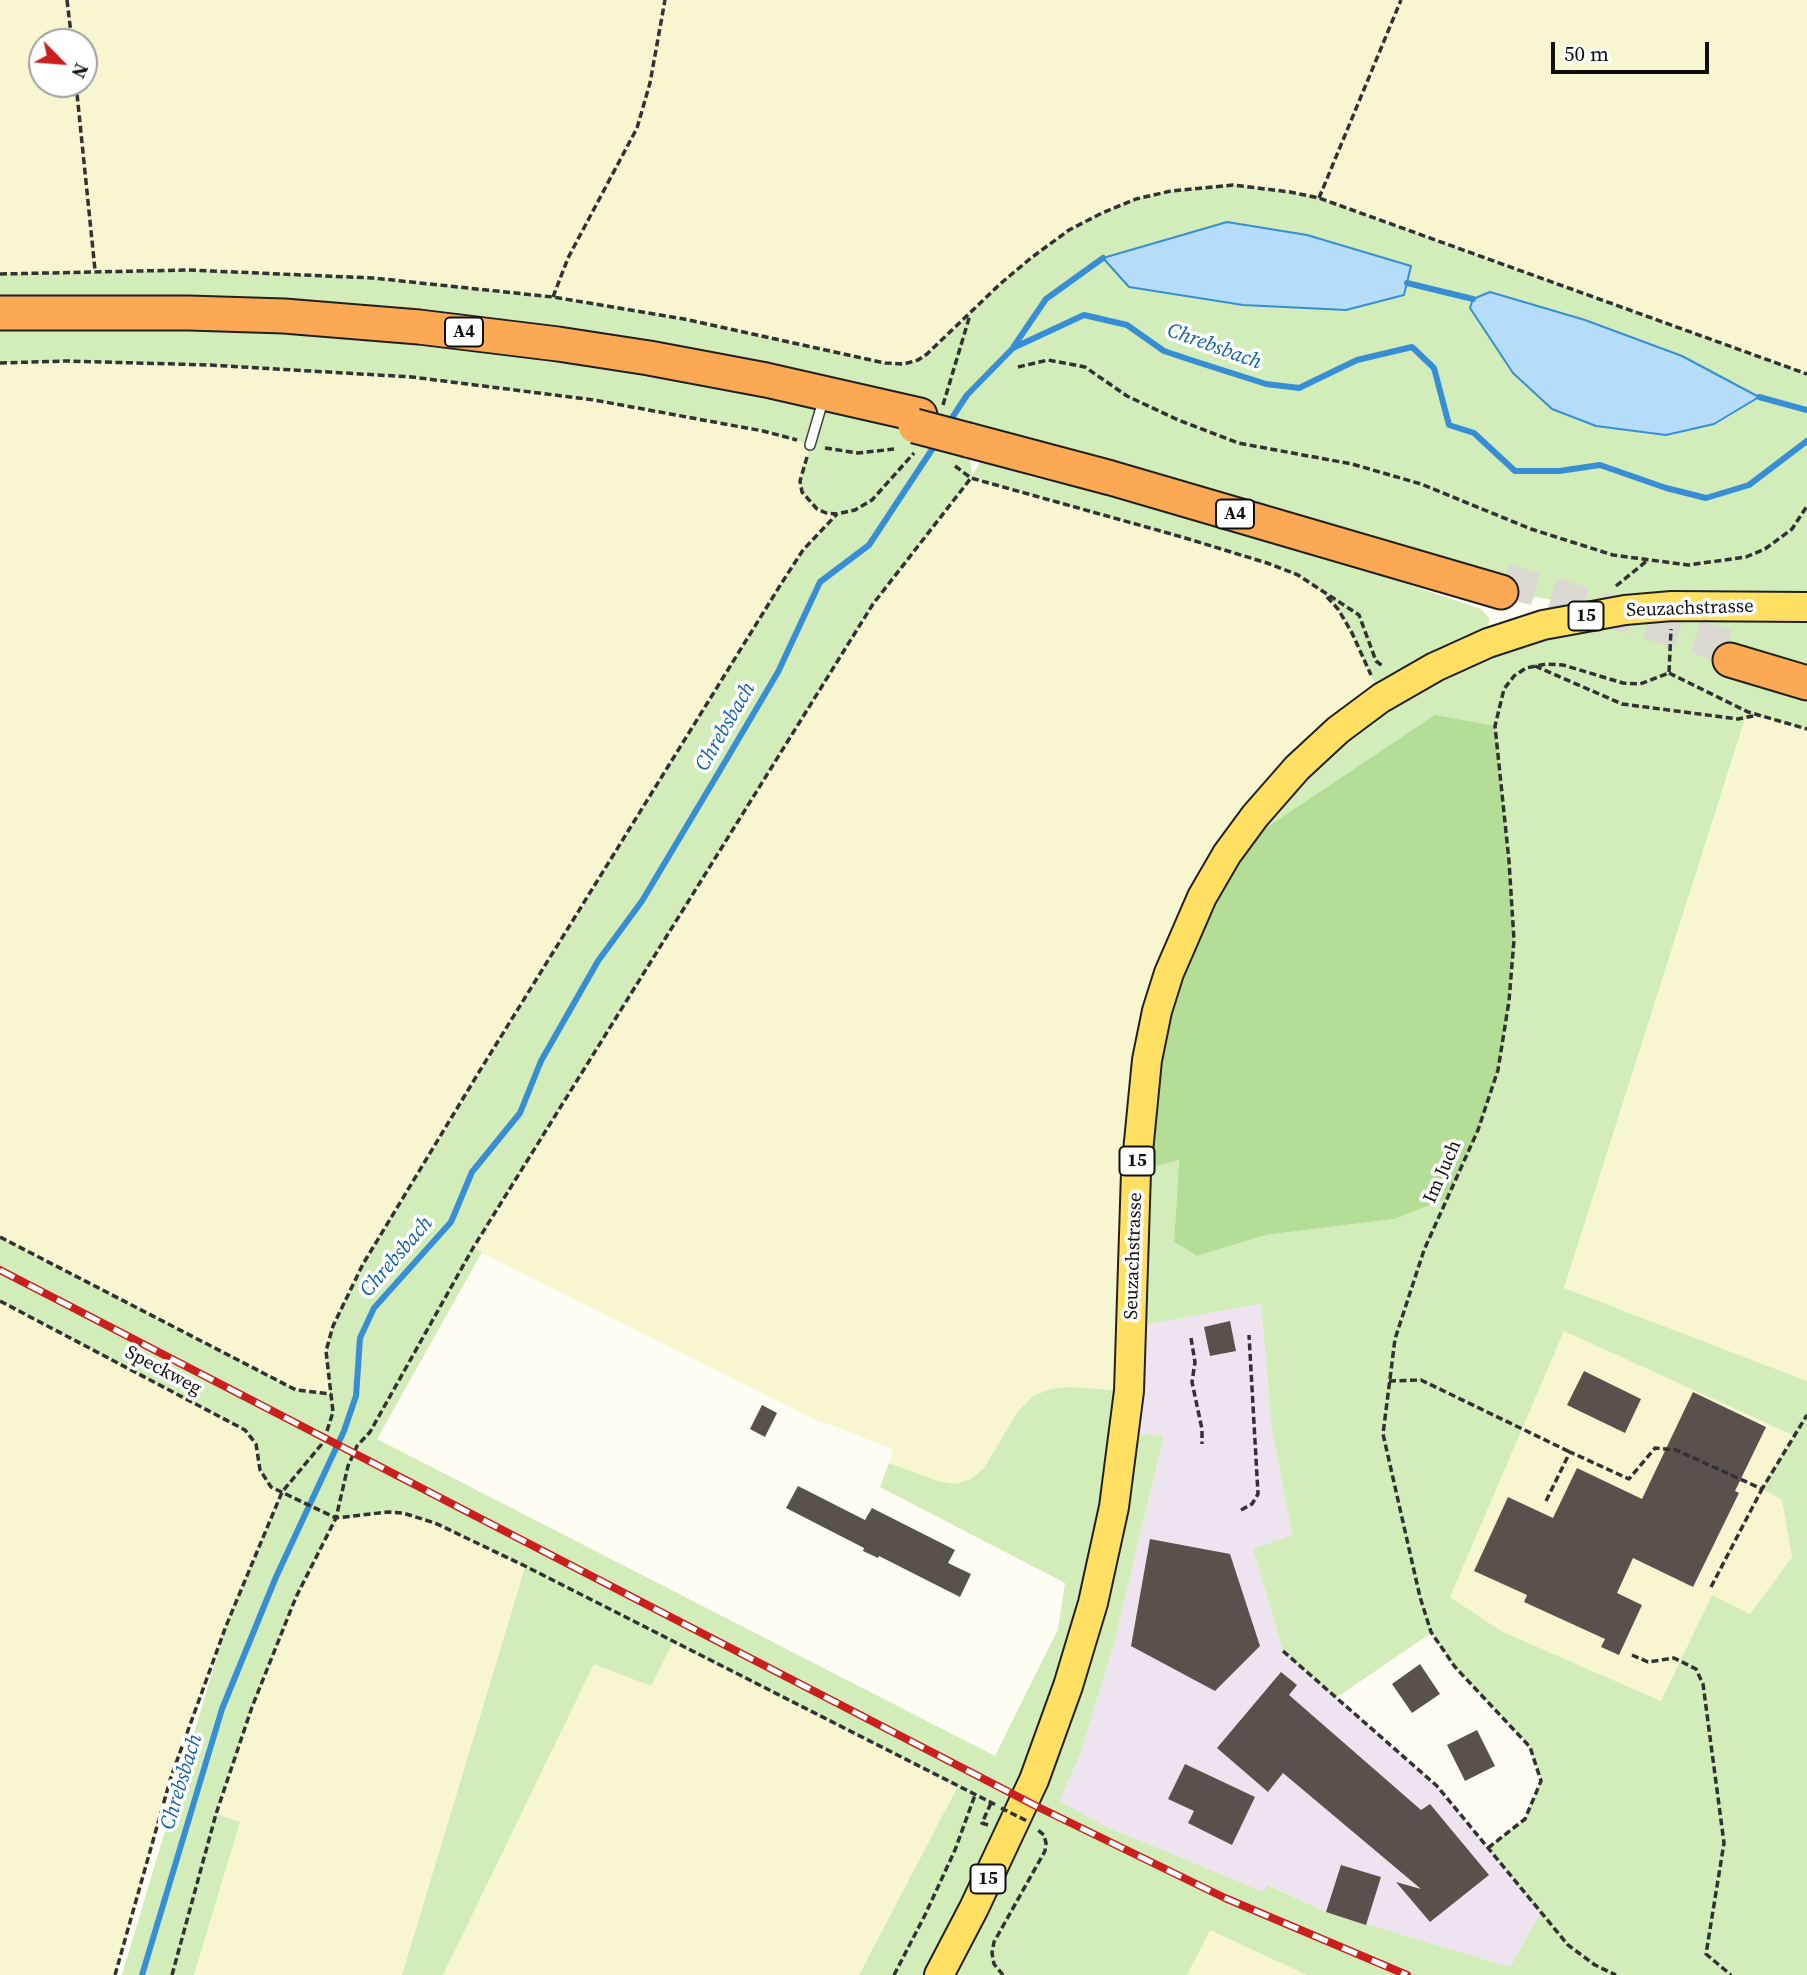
<!DOCTYPE html>
<html>
<head>
<meta charset="utf-8">
<style>
	body { margin:0 }
	#map { position:relative; width:1807px; height:1975px; overflow:hidden; background:#fffdf3; font-family:"Source Serif 4",serif }
	canvas { display:block }
	.north { position:absolute; left:28px; top:28px; width:70px; height:70px; box-sizing:border-box; background:#fff; border:2px solid #9f9f9f; border-radius:50%; rotate:115deg; font-size:19px; font-weight:700; line-height:28px; text-align:center; color:#101010 }
	.north::after { content:''; display:block; margin:auto; width:24px; height:32px; background:#c9201f; clip-path:polygon(50% 0,100% 100%,50% 72%,0 100%) }
	.scale { position:absolute; left:1551px; top:42px; width:158px; height:32px; box-sizing:border-box; border:4px solid #101010; border-top:0; padding-left:9px; font-size:21px; line-height:24px; white-space:nowrap; color:#101010; -webkit-text-stroke:5px #fff; paint-order:stroke }
</style>
</head>
<body>
<div id="map">
<canvas width="1807" height="1975"></canvas>
<div class="north">N</div>
<div class="scale">50 m</div>
</div>
<script>
const ctx = document.querySelector('canvas').getContext('2d');
ctx.lineJoin = 'round';
function paint(path, color) {
  ctx.fillStyle = color;
  ctx.fill(path, 'evenodd');
}
function toPath(rows) {
  const path = new Path2D();
  for (const r of rows) {
    path.moveTo(r[0], r[1]);
    for (let i = 2; i < r.length; i += 2) path.lineTo(r[i], r[i + 1]);
  }
  return path;
}
function strokePath(path, color, width, dash) {
  ctx.strokeStyle = color;
  ctx.lineWidth = width;
  ctx.lineCap = dash ? 'butt' : 'round';
  ctx.setLineDash(dash || []);
  ctx.stroke(path);
}
function label(font, color, halo, rows, align = 'center') {
  ctx.font = font + ' "Source Serif 4",serif';
  ctx.lineWidth = 7;
  ctx.setLineDash([]);
  ctx.textBaseline = 'middle';
  ctx.strokeStyle = halo;
  ctx.fillStyle = color;
  for (const [text, x, y, turn = 0] of rows) {
    ctx.save();
    ctx.translate(x, y);
    ctx.rotate((+turn || 0) * Math.PI / 180);
    ctx.textAlign = isNaN(turn) ? turn : align;
    if (halo) ctx.strokeText(text, 0, 0);
    ctx.fillText(text, 0, 0);
    ctx.restore();
  }
}
paint(toPath([
	[1261,1304,1272,1431,1292,1536,1253,1549,1283,1651,1437,1786,1541,1914,1510,1967,1326,1912,1269,1885,1263,1893,1107,1827,1058,1801,1080,1754,1113,1648,1164,1437,1124,1433,1132,1327]
]), '#eee4ef');
paint(toPath([
	[0,0,1807,0,1807,374,1362,212,1290,192,1233,185,1171,191,1136,199,1102,213,1069,230,1031,258,1000,284,927,354,918,360,904,364,885,363,684,319,553,297,373,278,188,270,0,274],
	[42,42,84,42,84,84,42,84],
	[66,361,272,368,412,377,594,400,763,431,810,445,800,481,837,514,803,550,781,584,479,1072,363,1264,333,1326,326,1351,331,1394,296,1390,0,1237,0,363],
	[971,478,1182,537,1267,563,1298,575,1321,591,1338,609,1352,633,1381,698,1169,973,1129,1391,1070,1387,1033,1396,1018,1411,984,1468,971,1479,955,1484,938,1481,889,1463,893,1449,815,1419,473,1248,873,604],
	[1748,712,1807,729,1807,1381,1564,1288],
	[0,1301,245,1430,256,1444,260,1470,271,1487,282,1492,196,1702,171,1777,115,1975,0,1975],
	[1564,1331,1796,1436,1782,1499,1792,1557,1750,1614,1712,1595,1661,1701,1501,1631,1449,1597],
	[388,1512,403,1513,435,1523,525,1566,402,1975,194,1975,240,1822,216,1814,252,1707,296,1597,336,1518],
	[672,1643,958,1786,859,1975,443,1975,594,1664],
	[1209,1929,1307,1975,1187,1975]
]), '#f7f6d1');
paint(toPath([
	[1233,185,1290,192,1319,198,1807,374,1807,729,1747,713,1564,1288,1807,1381,1807,1975,1307,1975,1210,1930,1187,1975,859,1975,958,1786,672,1643,651,1686,594,1664,443,1975,402,1975,525,1567,435,1523,403,1513,388,1512,336,1518,296,1597,252,1707,216,1814,240,1822,194,1975,122,1975,226,1626,282,1492,271,1487,264,1479,256,1444,245,1430,0,1301,0,1237,296,1390,330,1394,326,1351,333,1326,363,1264,781,584,803,550,837,514,826,513,817,509,802,492,800,481,810,445,763,431,696,418,594,400,412,377,209,365,66,361,0,363,0,274,188,270,373,278,553,297,684,319,885,363,904,364,918,360,928,354,1000,284,1031,258,1069,230,1102,213,1136,199,1171,191],
	[968,440,1501,592,1622,610,1488,642,1489,618,1481,609,1247,530,1178,509,1031,477,983,457,972,476],
	[971,478,1267,563,1298,575,1321,591,1338,609,1352,633,1381,698,1227,854,1494,726,1509,861,1514,939,1509,1001,1394,1219,1266,1235,1197,1256,1174,1242,1179,1160,1136,1172,1132,1327,1261,1304,1272,1431,1292,1535,1253,1549,1283,1651,1336,1698,1431,1633,1455,1667,1530,1747,1541,1781,1525,1819,1488,1848,1540,1914,1510,1967,1326,1912,1268,1885,1263,1892,1107,1827,1059,1801,1080,1754,1113,1648,1164,1436,1124,1433,1129,1391,1070,1387,1051,1389,1033,1396,1018,1411,984,1468,971,1479,955,1484,938,1481,889,1463,880,1487,1065,1583,1058,1629,995,1756,377,1439,482,1252,473,1247,873,604],
	[1564,1331,1795,1436,1762,1489,1782,1500,1792,1557,1750,1614,1712,1595,1661,1701,1501,1631,1450,1597]
]), '#d2ecba');
paint(toPath([
	[1435,715,1495,726,1509,861,1514,940,1509,1001,1498,1070,1478,1130,1445,1199,1394,1219,1266,1235,1197,1256,1174,1242,1179,1160,1136,1172,1147,1060,1227,854]
]), '#b4de98');
const water = toPath([
	[1227,222,1307,235,1411,266,1404,295,1346,310,1243,305,1129,287,1103,258,1227,222],
	[1490,292,1585,320,1682,356,1759,397,1714,424,1666,435,1596,426,1552,409,1513,373,1470,308,1473,299,1490,292]
]);
paint(water, '#b5dcf9');
strokePath(water, '#388ed4', 2);
strokePath(toPath([
	[1407,283,1473,299],
	[1014,346,1046,299,1103,258],
	[1759,397,1807,410],
	[948,424,967,395,1013,348,1084,315,1127,325,1164,351,1194,361,1266,384,1299,388,1357,360,1412,347,1434,368,1449,425,1474,433,1515,471,1559,471,1600,465,1666,488,1706,498,1749,485,1807,441],
	[142,1975,222,1709,276,1577,344,1431,356,1396,360,1338,374,1308,451,1222,472,1172,520,1113,541,1061,598,961,642,901,722,767,778,672,820,582,869,545,937,442]
]), '#388ed4', 6);
paint(toPath([
	[1230,1321,1236,1351,1210,1356,1204,1327],
	[1584,1371,1641,1399,1625,1433,1567,1405],
	[1693,1392,1766,1427,1735,1491,1739,1493,1693,1587,1633,1558,1617,1593,1642,1605,1619,1655,1601,1647,1605,1639,1524,1602,1527,1595,1474,1571,1508,1497,1553,1518,1577,1468,1642,1499],
	[762,1405,777,1413,765,1437,750,1429],
	[798,1486,865,1520,872,1508,955,1550,948,1563,971,1574,960,1597,879,1556,878,1558,863,1551,864,1548,786,1508],
	[1150,1539,1230,1554,1260,1646,1215,1691,1131,1646],
	[1420,1664,1440,1694,1412,1713,1392,1684],
	[1281,1672,1297,1685,1289,1695,1421,1810,1430,1804,1489,1875,1430,1922,1396,1882,1421,1889,1283,1773,1268,1792,1217,1748],
	[1477,1730,1495,1766,1465,1781,1447,1745],
	[1185,1764,1255,1797,1232,1845,1188,1823,1194,1811,1168,1799],
	[1341,1865,1381,1877,1366,1925,1326,1912]
]), '#59524c');
strokePath(toPath([
	[1504,580,1734,648]
]), '#dbd9d1', 33, [33, 17]);
const lane = toPath([
	[810,445,822,404]
]);
const primary = toPath([
	[939,1975,974,1908,1034,1780,1068,1686,1093,1603,1114,1507,1129,1391,1136,1172,1147,1060,1157,1011,1169,973,1202,897,1227,854,1255,816,1297,768,1338,730,1381,698,1435,667,1488,643,1543,625,1625,610,1672,606,1807,607]
]);
const highway = toPath([
	[0,313,189,313,284,316,419,327,558,344,649,358,766,380,920,415],
	[968,440,1111,478,1501,592],
	[1730,660,1807,683]
]);
strokePath(lane, '#434343', 12);
strokePath(primary, '#212121', 32);
strokePath(highway, '#212121', 37);
strokePath(toPath([
	[67,0,72,42],
	[76,84,95,270],
	[1319,198,1401,0],
	[0,274,188,270,373,278,553,297,684,319,885,363,904,364,918,360,927,354,1000,284,1031,258,1069,230,1102,213,1136,199,1171,191,1233,185,1290,192,1319,198,1807,374],
	[553,297,568,258,637,128,650,83,665,0],
	[0,363,66,361,209,365,412,377,594,400,763,431,797,440],
	[1018,367,1048,360,1085,367,1127,396,1176,419,1238,443,1352,464,1421,484,1531,529,1613,555,1688,565,1746,557,1765,549,1792,529,1807,506],
	[943,405,970,315],
	[825,448,858,453,894,449],
	[807,457,800,481,802,492,817,509,826,513,837,514,855,510,872,500,914,453],
	[955,466,971,478,1182,537,1267,563,1298,575,1359,615,1376,661,1384,667],
	[1616,586,1648,560],
	[1327,597,1338,609,1352,633,1371,675],
	[1535,666,1622,704,1738,719,1758,715],
	[1669,673,1748,712,1807,729],
	[0,1237,296,1390,331,1394],
	[0,1301,245,1430,256,1444,260,1470,271,1487,336,1518,388,1512,403,1513,435,1523,525,1566,996,1805],
	[1191,1338,1195,1362,1192,1382,1202,1429,1202,1444],
	[1389,1381,1421,1380,1570,1452],
	[1546,1501,1570,1452,1629,1479,1655,1448,1676,1450,1762,1489,1807,1415],
	[1241,1510,1252,1504,1258,1494,1249,1335],
	[1711,1587,1762,1489],
	[1283,1651,1437,1786,1568,1945,1595,1965,1616,1975],
	[1632,1655,1648,1662,1674,1658,1696,1669,1703,1684,1724,1843,1706,1954,1731,1975],
	[988,1825,982,1823,991,1803],
	[1488,1848,1525,1819,1541,1781,1530,1747,1455,1667,1431,1632,1420,1597,1383,1434,1395,1339,1424,1250,1478,1130,1498,1070,1509,1001,1514,940,1509,861,1495,726,1504,689,1514,676,1526,668,1546,664,1563,665,1623,683,1640,684,1669,673,1671,629],
	[115,1975,171,1777,226,1626,282,1492,321,1445,327,1431,333,1412,326,1351,333,1326,363,1264,479,1072,781,584,803,550,837,514],
	[172,1975,216,1814,252,1707,296,1597,336,1518,348,1466,357,1446,370,1432,473,1248,873,604,971,478],
	[894,1975,925,1915,955,1850,975,1795],
	[1003,1975,994,1964,992,1953,994,1942,1045,1851,1046,1843,1044,1835,1038,1830]
]), '#323232', 3.5, [7, 3.5]);
strokePath(lane, '#fff', 9);
strokePath(primary, '#ffe063', 28);
strokePath(highway, '#fba955', 33);
const rail = toPath([
	[0,1270,1036,1806,1225,1898,1407,1975]
]);
strokePath(rail, '#c9201f', 8);
strokePath(rail, '#fff', 5, [16]);
const highwayBridge = toPath([
	[915,426,968,440]
]);
strokePath(highwayBridge, '#212121', 37, []);
strokePath(toPath([
	[1001,1808,1029,1822]
]), '#323232', 3.5, [7, 3.5]);
strokePath(highwayBridge, '#fba955', 33);
for (const [x, y, w] of [
	[464,332,38],
	[1235,514,38],
	[1586,616,35],
	[1137,1161,35],
	[988,1879,35]
]) {
  const box = new Path2D();
  box.roundRect(x - w / 2, y - 14.5, w, 29, 5);
  ctx.fillStyle = '#fff';
  ctx.fill(box);
  strokePath(box, '#101010', 2);
}
label('bold 18px', '#101010', null, [
	["A4",464,332],
	["A4",1235,514],
	["15",1586,616],
	["15",1137,1161],
	["15",988,1879]
]);
label('19px', '#101010', '#fff', [
	["Seuzachstrasse",1690,609,-2],
	["Im Juch",1443,1172,-66],
	["Seuzachstrasse",1134,1256,-88],
	["Speckweg",163,1371,28]
]);
label('italic 21px', '#1160aa', '#fff', [
	["Chrebsbach",1214,347,20],
	["Chrebsbach",726,727,-60],
	["Chrebsbach",397,1257,-49],
	["Chrebsbach",182,1782,-73]
]);
</script>
</body>
</html>
